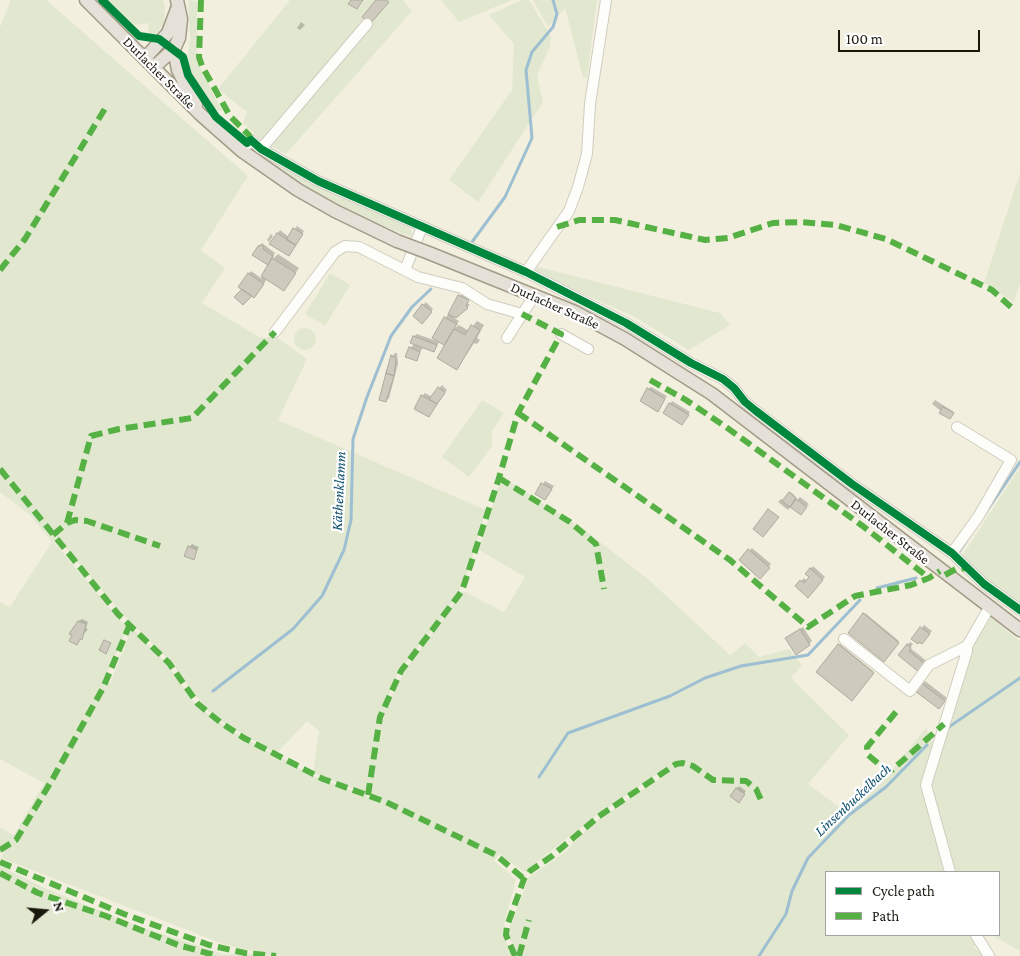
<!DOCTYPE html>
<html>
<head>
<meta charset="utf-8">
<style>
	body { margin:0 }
	#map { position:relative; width:1020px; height:956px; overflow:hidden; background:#f2efde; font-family:"Crimson Pro",serif }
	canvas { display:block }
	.legend { position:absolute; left:825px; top:871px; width:175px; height:65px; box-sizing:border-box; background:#fff; border:1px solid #a3a39e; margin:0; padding:6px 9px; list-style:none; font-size:15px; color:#1a180d }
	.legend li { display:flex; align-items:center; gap:10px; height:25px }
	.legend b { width:25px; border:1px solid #a3a39e }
	.north { position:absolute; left:20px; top:886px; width:50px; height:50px; -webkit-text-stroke:4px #fff; paint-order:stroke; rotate:73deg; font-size:14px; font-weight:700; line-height:20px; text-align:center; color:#1a180d }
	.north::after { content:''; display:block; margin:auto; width:18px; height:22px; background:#1a180d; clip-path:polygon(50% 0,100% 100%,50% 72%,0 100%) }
	.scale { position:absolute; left:838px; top:30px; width:142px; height:22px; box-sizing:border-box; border:2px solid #1a180d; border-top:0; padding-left:6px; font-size:15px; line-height:18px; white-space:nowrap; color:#1a180d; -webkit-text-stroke:4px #fff; paint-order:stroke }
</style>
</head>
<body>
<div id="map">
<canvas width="1020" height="956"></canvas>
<ul class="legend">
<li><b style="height:6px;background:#00873e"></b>Cycle path</li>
<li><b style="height:6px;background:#55b144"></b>Path</li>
</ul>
<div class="north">N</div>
<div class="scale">100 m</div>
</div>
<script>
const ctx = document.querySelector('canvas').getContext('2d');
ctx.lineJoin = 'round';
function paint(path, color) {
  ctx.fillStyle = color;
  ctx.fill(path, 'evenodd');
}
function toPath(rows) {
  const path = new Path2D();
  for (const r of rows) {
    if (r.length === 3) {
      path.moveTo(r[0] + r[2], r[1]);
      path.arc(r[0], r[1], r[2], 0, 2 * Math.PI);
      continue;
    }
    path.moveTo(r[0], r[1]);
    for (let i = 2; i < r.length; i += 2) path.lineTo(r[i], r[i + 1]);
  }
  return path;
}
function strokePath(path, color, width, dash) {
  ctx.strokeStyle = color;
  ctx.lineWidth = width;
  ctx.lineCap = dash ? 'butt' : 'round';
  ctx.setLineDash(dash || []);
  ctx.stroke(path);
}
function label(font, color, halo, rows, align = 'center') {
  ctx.font = font + ' "Crimson Pro",serif';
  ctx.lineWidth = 4.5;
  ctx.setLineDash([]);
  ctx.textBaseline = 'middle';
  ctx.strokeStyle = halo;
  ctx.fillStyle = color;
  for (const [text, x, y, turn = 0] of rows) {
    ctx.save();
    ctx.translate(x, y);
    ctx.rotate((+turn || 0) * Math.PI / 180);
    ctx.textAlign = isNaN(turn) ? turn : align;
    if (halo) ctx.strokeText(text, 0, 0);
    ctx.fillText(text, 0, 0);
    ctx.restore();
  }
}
paint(toPath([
	[11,0,46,0,248,176,201,250,225,268,202,303,261,338,275,336,307,359,278,420,486,510,467,575,459,591,442,618,399,671,384,706,386,707,406,669,463,591,504,612,525,577,479,550,501,476,587,532,649,580,730,655,745,643,759,657,789,649,802,665,791,678,849,735,808,784,839,807,883,772,890,772,926,728,934,746,923,786,948,872,826,872,826,935,973,935,977,940,974,948,988,956,518,956,510,940,510,927,529,877,564,853,592,824,661,778,658,773,597,815,524,872,499,854,494,861,516,879,504,924,504,937,513,956,0,956,0,866,45,888,127,922,223,954,261,953,226,945,1,858,4,852,0,853,0,828,14,835,44,783,0,759,0,602,10,607,52,542,29,514,0,492,0,27],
	[57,538,120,611,172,663,205,708,224,723,276,754,307,721,319,731,313,773,374,797,374,799,314,776,230,730,196,705,166,663,132,628,110,684,106,675,124,636,125,626,53,541],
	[107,0,163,0,165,6,164,24,157,33,149,35,148,23,135,25],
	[188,0,197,1,197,56,201,70,222,111,217,111,192,76,187,60,190,40],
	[290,0,403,0,412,11,286,154,263,142,243,123,247,112,218,89],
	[441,0,512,0,459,22],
	[522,0,529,0,551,37,550,47,537,75,543,102,478,202,449,180,512,90,514,44,489,15],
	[533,0,597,0,587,78,583,77,565,8,548,27],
	[254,149,315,184,366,208,407,224,412,231,411,237,368,220,338,205,282,173,256,154],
	[1020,173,1020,283,1014,302,984,283],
	[538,267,720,313,730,325,689,350,635,317,547,278,535,270],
	[330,273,350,285,325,326,305,314],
	[305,339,11],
	[482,400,504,413,492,431,492,446,469,477,442,457],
	[1020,467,1020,602,985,579,962,556],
	[991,618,1020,641,1020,951,991,935,999,935,999,872,954,872,930,792,933,769,970,649]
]), '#e2e8d0');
paint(toPath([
	[301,22,305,25,300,30,297,28],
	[297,226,304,231,289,255,271,243,280,230,289,237],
	[271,234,273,236,269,242,267,240],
	[262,243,275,253,272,260,278,254,299,268,284,290,267,279,257,294,252,295,243,289,249,274,251,271,261,278,272,261,267,264,259,247],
	[462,293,471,297,467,303,470,305,454,318,459,321,453,330,459,325,469,331,477,321,484,325,477,338,480,340,477,344,474,343,457,369,448,340,444,344,433,337],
	[426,302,433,309,425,319,423,305],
	[417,334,439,342,434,351,423,347,416,360,410,348,415,344,414,336],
	[395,353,397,353,398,364,389,398,386,401,380,399,392,356],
	[442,385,447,390,429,416,422,396,425,393,432,397],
	[651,387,667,396,660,407,648,389],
	[935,400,954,412,950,418,932,404],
	[672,401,690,412,682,424,670,404],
	[545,481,554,486,545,499,536,494],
	[791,492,796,497,795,502,800,497,809,504,800,513,791,506,788,510,778,502,781,499,784,501],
	[192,544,199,547,193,558,189,547],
	[752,548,771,564,760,577,741,560],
	[813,566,825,577,811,593,797,586,804,578,807,581,810,577,806,574],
	[865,613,899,641,883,660,849,632],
	[82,619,88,622,86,628,88,629,77,643,79,621],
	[924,625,932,631,925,640,913,639],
	[803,627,812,641,809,644,789,636],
	[910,642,913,644,910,648,928,662,923,669,899,655],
	[840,644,874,672,852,699,818,671],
	[925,681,947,698,941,705,922,684],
	[739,786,746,791,741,798,736,789]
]), '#0003');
strokePath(toPath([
	[472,242,505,197,532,138,526,70,532,52,553,27,557,14,553,0],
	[986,512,1020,462],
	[959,552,967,540],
	[877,588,916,578],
	[213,691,293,629,322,596,344,550,351,520,353,439,367,397,391,336,412,307,431,289],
	[946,729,1020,678],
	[539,777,568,733,670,696,705,678,741,666,808,655,860,600],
	[759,956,786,914,792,891,808,858,849,815,886,787,927,745]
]), '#9dbfd1', 3);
const building = toPath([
	[351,0,363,0,357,9,348,4,351,0],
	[376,0,386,0,389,2,370,24,362,17,376,0],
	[293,228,303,234,296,245,286,240,293,228],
	[277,233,296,245,289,256,269,244,277,233],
	[261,245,264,247,263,249,273,256,268,265,252,255,258,246,261,245],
	[272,258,296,273,284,291,261,276,272,258],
	[248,273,264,284,254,298,238,287,248,273],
	[242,289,252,296,243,305,234,297,242,289],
	[458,295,469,300,466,306,468,308,456,318,448,314,458,295],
	[422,304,432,312,422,324,413,316,422,304],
	[444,317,457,324,444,345,432,338,444,317],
	[471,325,480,330,457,370,437,358,454,329,465,335,471,325],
	[413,336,437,345,434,352,410,343,413,336],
	[409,347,420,352,417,361,405,357,409,347],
	[391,355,396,359,394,376,386,373,391,355],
	[386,373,394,376,386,402,379,400,386,373],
	[438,387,445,393,437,404,429,399,438,387],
	[647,388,665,399,658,412,640,401,647,388],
	[421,395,437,404,429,417,414,409,421,395],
	[669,403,689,415,682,425,663,413,669,403],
	[943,407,954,413,950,419,939,413,943,407],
	[541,483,552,489,545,500,535,494,541,483],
	[789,492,796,498,790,507,782,501,789,492],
	[796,499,807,507,801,515,790,507,796,499],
	[768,509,779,517,763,537,753,529,768,509],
	[188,546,197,550,194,560,184,556,188,546],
	[748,549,770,568,760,579,739,560,748,549],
	[810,568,823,580,808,598,795,586,800,580,804,583,809,577,805,574,810,568],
	[863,613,899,643,884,662,848,633,863,613],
	[78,621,86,624,82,640,80,639,77,645,69,641,72,635,69,634,78,621],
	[920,627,930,634,922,644,919,642,918,644,911,639,920,627],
	[800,629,810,645,796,655,785,638,800,629],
	[104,640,111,643,106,654,99,650,104,640],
	[838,644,874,673,852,701,816,672,838,644],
	[907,644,911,648,909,651,926,665,920,673,898,655,907,644],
	[921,683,945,701,939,709,915,691,921,683],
	[736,788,745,794,739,803,730,796,736,788]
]);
paint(building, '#cecbbe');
strokePath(building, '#adaa9d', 1);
const minor = toPath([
	[261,149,367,24],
	[242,151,251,140,261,149,318,181,526,272,626,323,691,363,723,379,734,388,745,402,756,411,852,484,952,553,984,584,1020,610],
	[405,270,422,227],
	[526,272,569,211,578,187,587,154,590,104,606,0],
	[275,332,335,252,345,246,359,247,418,277,462,288,487,304,522,314],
	[561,334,588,349],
	[507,338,534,296],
	[952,553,978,517,1011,460,957,427],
	[844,639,910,691,929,665,967,646],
	[950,872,926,785,967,651,967,646,989,608],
	[976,935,989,956]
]);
const major = toPath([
	[86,0,200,114,242,151,298,190,335,211,397,241],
	[174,49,178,70,196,105],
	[145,58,168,33,177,9],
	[154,67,174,49,179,38,181,19,177,0],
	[429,253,575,312,625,339,712,394,1020,630]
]);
strokePath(minor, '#d0cdc0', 12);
strokePath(major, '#a39b87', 15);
strokePath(minor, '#fdfdfa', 10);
strokePath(major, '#e5e1d8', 12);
const majorBridge = toPath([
	[397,241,429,253]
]);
strokePath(majorBridge, '#a39b87', 15, []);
strokePath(majorBridge, '#e5e1d8', 12);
strokePath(toPath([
	[201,0,199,57,202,66,230,116,249,135,251,140],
	[557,227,579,220,615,220,705,240,728,238,773,223,801,222,836,225,886,239,992,290,1012,308],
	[0,270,25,239,106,107],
	[650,380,686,400,726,427,864,527,929,578],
	[518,413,730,560,808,627,855,596,911,585,929,578,940,571],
	[0,469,118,614,169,663,198,704,220,722,244,738,323,779,386,802,496,855,524,879],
	[499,478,570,522,596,544,604,589],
	[67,523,91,436,119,429,192,418,275,332],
	[53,535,67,523,75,520,87,521,160,546],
	[945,575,956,569,967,568],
	[896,712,867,747,868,755,886,770,892,770,944,724],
	[368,795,380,717,401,671,462,591,499,478,518,413,561,334,522,314],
	[0,850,16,840,52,780,103,688,130,624],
	[0,862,124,914,209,945,245,953,276,956],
	[0,873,38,893,106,916,178,945,218,956],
	[515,956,506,935,507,926,524,879,530,871,552,856,598,817,676,764,683,763,693,766,713,780,746,781,756,789,762,802],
	[519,956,529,920]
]), '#55b144', 6, [12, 6]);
strokePath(toPath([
	[102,0,139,36,159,39,183,57,188,75,216,117,247,143,251,140,261,149,318,181,526,272,626,323,691,363,723,379,734,388,745,402,756,411,852,484,952,553,984,584,1020,610]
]), '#00873e', 8);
label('14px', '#1a180d', '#fff', [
	["Durlacher Straße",159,73,45],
	["Durlacher Straße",555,306,24],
	["Durlacher Straße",890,532,38]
]);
label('italic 15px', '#0d4d6d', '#fff', [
	["Käthenklamm",339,491,-87],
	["Linsenbuckelbach",853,800,-43]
]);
</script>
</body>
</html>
